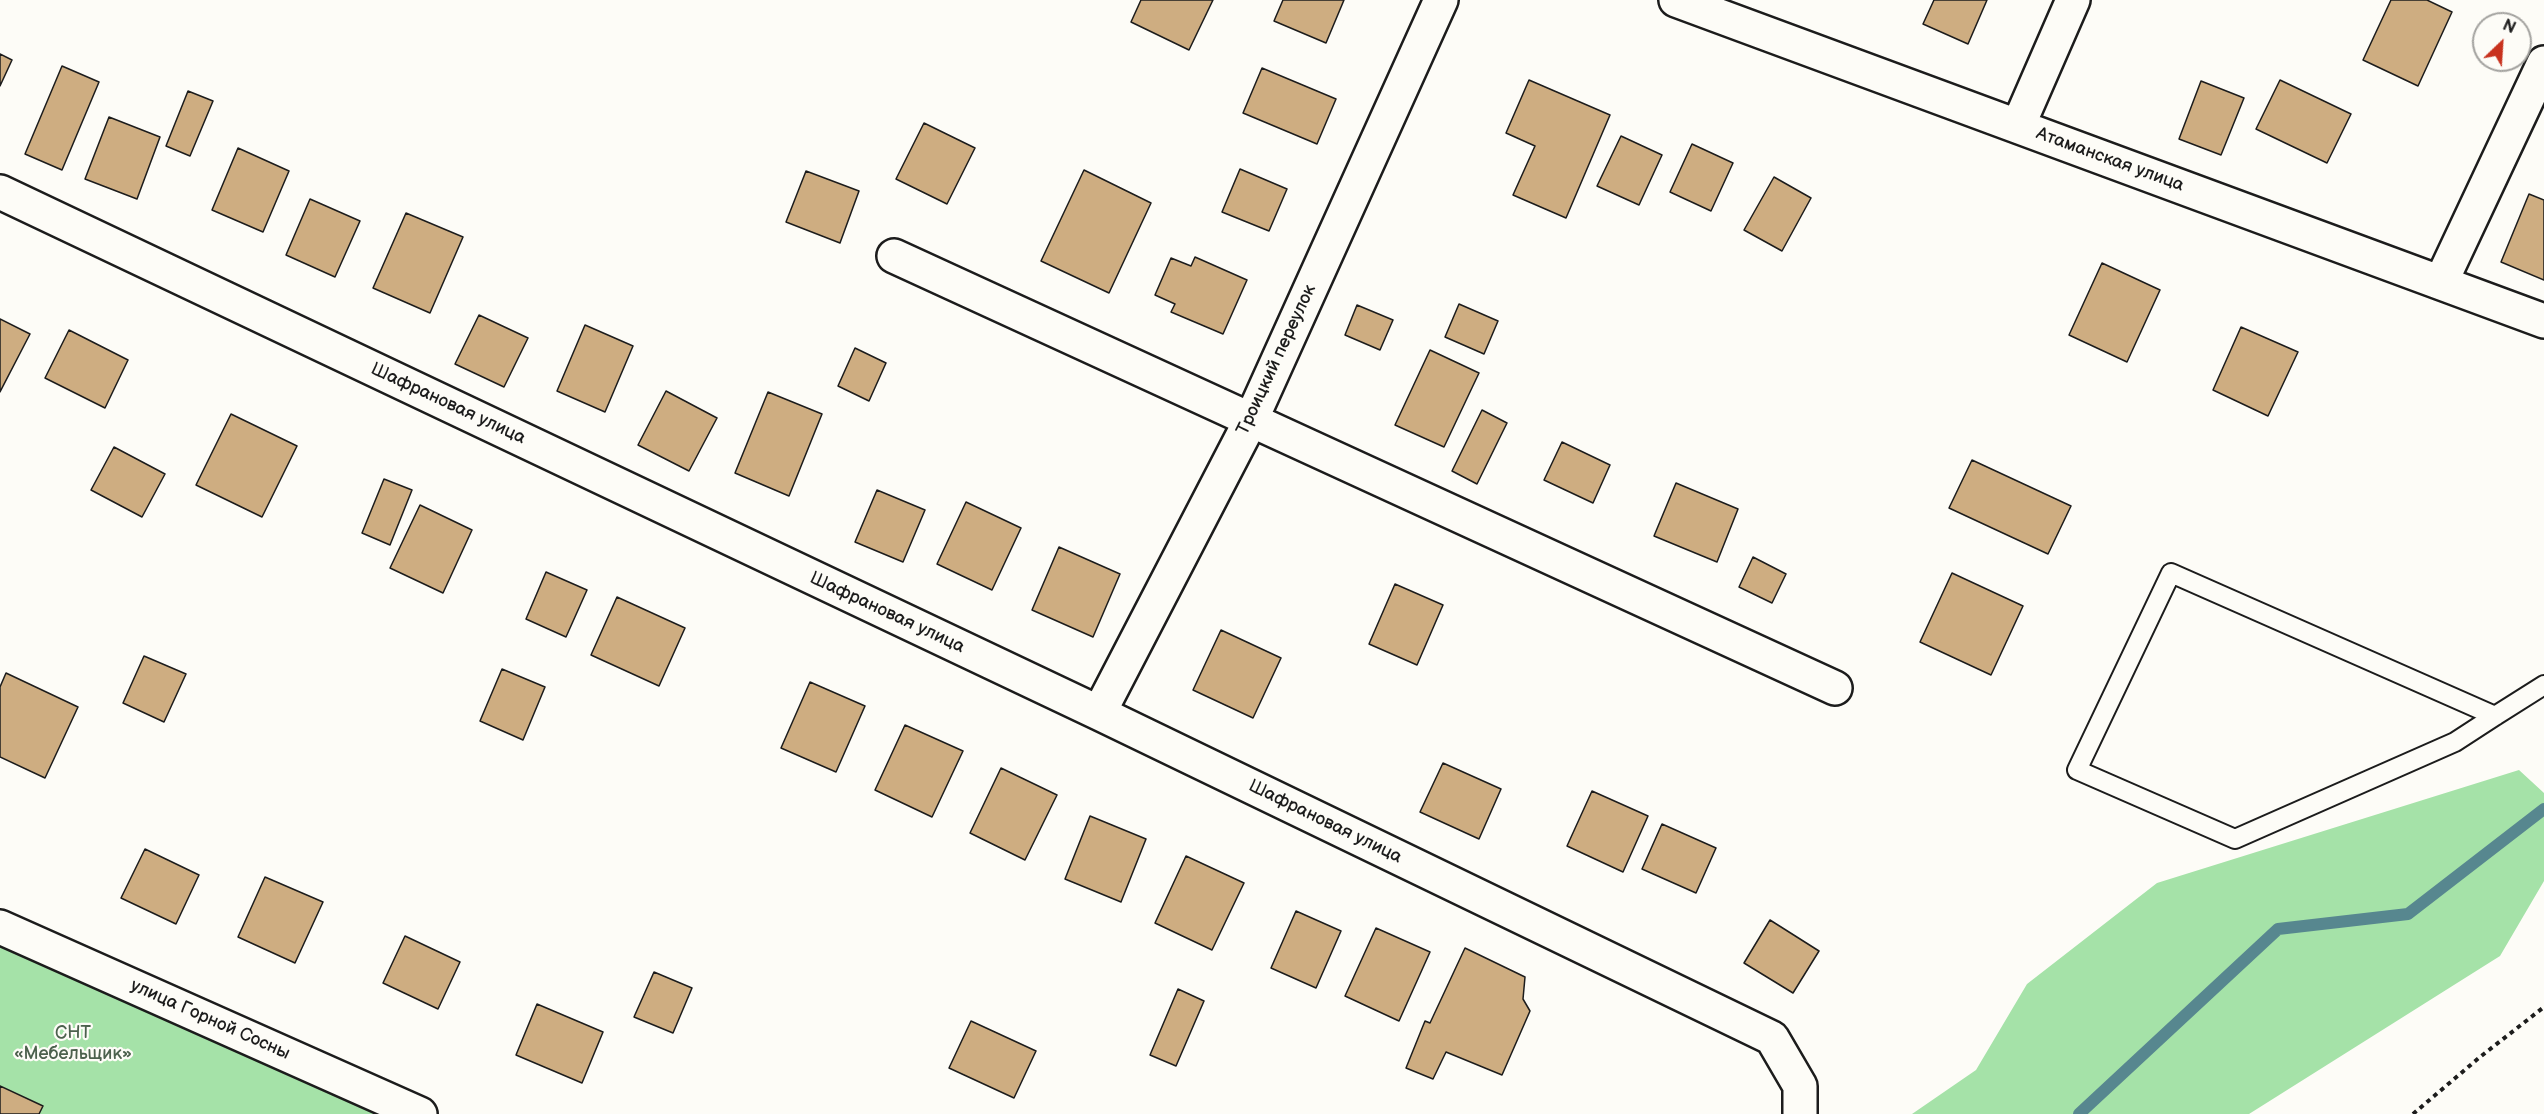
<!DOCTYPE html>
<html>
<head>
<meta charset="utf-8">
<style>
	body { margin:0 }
	#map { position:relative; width:2544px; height:1114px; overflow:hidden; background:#fdfcf7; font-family:"Balsamiq Sans",sans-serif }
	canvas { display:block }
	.north { position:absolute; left:2472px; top:12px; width:60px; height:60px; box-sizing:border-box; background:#fdfcf7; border:2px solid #a3a29f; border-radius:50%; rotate:25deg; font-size:16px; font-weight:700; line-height:24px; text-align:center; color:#1c1c1c }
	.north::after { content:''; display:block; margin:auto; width:21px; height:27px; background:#c8321e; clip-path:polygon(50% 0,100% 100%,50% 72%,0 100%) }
</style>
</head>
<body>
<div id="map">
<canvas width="2544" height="1114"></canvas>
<div class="north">N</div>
</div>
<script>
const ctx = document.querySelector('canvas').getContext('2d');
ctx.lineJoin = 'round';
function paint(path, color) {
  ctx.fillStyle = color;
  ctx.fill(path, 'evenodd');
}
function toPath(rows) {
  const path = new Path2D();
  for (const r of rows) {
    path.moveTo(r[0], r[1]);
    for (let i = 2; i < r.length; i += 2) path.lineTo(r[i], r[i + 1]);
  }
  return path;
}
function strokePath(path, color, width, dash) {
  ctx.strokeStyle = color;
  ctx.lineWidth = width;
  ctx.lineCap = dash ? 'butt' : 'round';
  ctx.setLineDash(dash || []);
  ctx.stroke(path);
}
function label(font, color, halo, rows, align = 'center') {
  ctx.font = font + ' "Balsamiq Sans",sans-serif';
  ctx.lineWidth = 4.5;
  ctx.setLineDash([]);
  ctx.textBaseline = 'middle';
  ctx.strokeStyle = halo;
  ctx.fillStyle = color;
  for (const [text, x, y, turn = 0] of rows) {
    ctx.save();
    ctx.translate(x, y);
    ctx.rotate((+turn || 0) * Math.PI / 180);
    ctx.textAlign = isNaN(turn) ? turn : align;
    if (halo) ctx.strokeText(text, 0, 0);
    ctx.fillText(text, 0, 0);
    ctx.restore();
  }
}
paint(toPath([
	[2519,770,2544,793,2544,881,2500,956,2249,1114,1912,1114,1976,1070,2027,984,2157,883],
	[0,932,397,1114,0,1114]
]), '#a5e2a8');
strokePath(toPath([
	[2079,1114,2278,929,2408,914,2544,809]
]), '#57878f', 12);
const building = toPath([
	[1141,0,1213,0,1189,50,1131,22,1141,0],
	[1283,0,1344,0,1326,43,1274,21,1283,0],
	[1934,0,1987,0,1968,44,1923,24,1934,0],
	[2391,0,2427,0,2452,12,2418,86,2363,60,2391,0],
	[0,54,12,60,0,86,0,54],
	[62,66,99,82,62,170,25,154,62,66],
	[1262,68,1336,99,1317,144,1243,113,1262,68],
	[1529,80,1610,115,1566,218,1513,195,1535,146,1506,133,1529,80],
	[2280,80,2351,114,2327,163,2256,129,2280,80],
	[2201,81,2244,98,2221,155,2179,139,2201,81],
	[188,91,213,101,190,156,166,146,188,91],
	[109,117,160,137,137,199,85,179,109,117],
	[924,123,975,148,947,204,896,179,924,123],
	[1621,136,1662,155,1639,205,1597,186,1621,136],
	[1692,144,1733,163,1711,211,1670,192,1692,144],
	[238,148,289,171,263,232,212,210,238,148],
	[1240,169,1287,189,1269,231,1222,212,1240,169],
	[1084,170,1151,203,1109,293,1041,261,1084,170],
	[806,171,859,191,840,243,786,222,806,171],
	[1774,177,1811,198,1782,251,1744,230,1774,177],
	[2529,194,2544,200,2544,280,2501,262,2529,194],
	[310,199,360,221,335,277,286,255,310,199],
	[406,213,463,237,430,313,373,288,406,213],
	[1195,257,1247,280,1223,334,1171,312,1175,304,1155,295,1171,258,1191,266,1195,257],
	[2102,263,2160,290,2127,362,2069,335,2102,263],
	[1459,304,1498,321,1484,354,1445,337,1459,304],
	[1357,305,1393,320,1380,350,1345,335,1357,305],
	[479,315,528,338,504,387,455,364,479,315],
	[0,319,30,334,0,392,0,319],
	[585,325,633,346,605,412,557,391,585,325],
	[2241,327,2298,352,2268,416,2213,390,2241,327],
	[69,330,128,360,105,408,45,378,69,330],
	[855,348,886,363,869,401,838,386,855,348],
	[1430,350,1479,373,1444,447,1395,425,1430,350],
	[666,391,717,418,689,471,638,445,666,391],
	[768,392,822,414,789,496,735,473,768,392],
	[1482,410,1507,423,1477,484,1452,471,1482,410],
	[231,414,297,446,262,517,196,485,231,414],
	[1562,442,1610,465,1593,503,1544,480,1562,442],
	[114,447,165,474,142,517,91,490,114,447],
	[1972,460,2071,506,2048,554,1949,508,1972,460],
	[384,479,412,490,390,545,362,533,384,479],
	[1676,483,1738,509,1717,562,1654,536,1676,483],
	[877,490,925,510,903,562,855,542,877,490],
	[966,502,1021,528,992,590,937,564,966,502],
	[420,505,472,530,443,593,390,568,420,505],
	[1059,547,1120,574,1093,637,1032,610,1059,547],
	[1753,557,1786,574,1772,603,1739,587,1753,557],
	[546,572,587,590,566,637,526,619,546,572],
	[1952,573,2023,606,1991,675,1920,642,1952,573],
	[1395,584,1443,605,1417,665,1369,644,1395,584],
	[617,597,685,628,659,686,591,655,617,597],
	[1221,630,1281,658,1253,718,1193,690,1221,630],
	[144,656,186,674,164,722,123,703,144,656],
	[502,669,545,687,523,740,480,721,502,669],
	[6,673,78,707,45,778,0,757,0,687,6,673],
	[810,682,865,706,836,772,781,748,810,682],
	[905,725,963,751,932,817,875,790,905,725],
	[1443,763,1501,789,1479,839,1420,812,1443,763],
	[1001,768,1057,795,1025,860,970,833,1001,768],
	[1592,791,1648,816,1623,872,1567,846,1592,791],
	[1090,816,1146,839,1121,902,1065,879,1090,816],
	[1662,824,1716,848,1696,893,1642,869,1662,824],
	[145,849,199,875,176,924,121,898,145,849],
	[1186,856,1244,883,1212,950,1155,923,1186,856],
	[265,877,323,902,295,963,238,937,265,877],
	[1296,911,1341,931,1316,988,1271,968,1296,911],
	[1770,920,1819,951,1793,993,1744,963,1770,920],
	[1376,928,1430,952,1399,1021,1345,996,1376,928],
	[405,936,460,962,438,1009,383,983,405,936],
	[1465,948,1525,977,1523,999,1530,1011,1502,1075,1446,1052,1433,1079,1406,1068,1425,1021,1430,1023,1465,948],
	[654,972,692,988,673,1033,634,1017,654,972],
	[1178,989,1204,1001,1176,1066,1150,1055,1178,989],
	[537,1004,603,1032,582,1083,516,1055,537,1004],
	[971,1021,1036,1051,1014,1098,949,1068,971,1021],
	[0,1086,43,1106,39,1114,0,1114,0,1086]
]);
paint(building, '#cead81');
strokePath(building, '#1c1c1c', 1.5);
const service = toPath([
	[2495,716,2171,573,2077,770,2235,839,2455,742,2495,716,2544,685]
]);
const minor = toPath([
	[1676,0,2544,321],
	[2018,126,2073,0],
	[0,192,1099,713,1772,1038,1800,1086,1800,1114],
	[894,256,1835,688],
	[2441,282,2544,63],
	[1099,713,1251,420,1441,0],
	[0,927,420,1114]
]);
strokePath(service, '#1c1c1c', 22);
strokePath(minor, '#1c1c1c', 38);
strokePath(toPath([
	[2413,1114,2480,1057,2544,1007]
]), '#1c1c1c', 4, [4.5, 4.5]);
strokePath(service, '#fdfcf7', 18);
strokePath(minor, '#fdfcf7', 33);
label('18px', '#1c1c1c', '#fdfcf7', [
	["Атаманская улица",2110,160,20],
	["Троицкий переулок",1277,360,-65],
	["Шафрановая улица",448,404,25],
	["Шафрановая улица",887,613,25],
	["Шафрановая улица",1325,822,26],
	["улица Горной Сосны",210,1020,24]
]);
label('18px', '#4c614d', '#fdfcf7', [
	["СНТ",73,1033],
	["«Мебельщик»",73,1054]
]);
</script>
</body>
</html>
